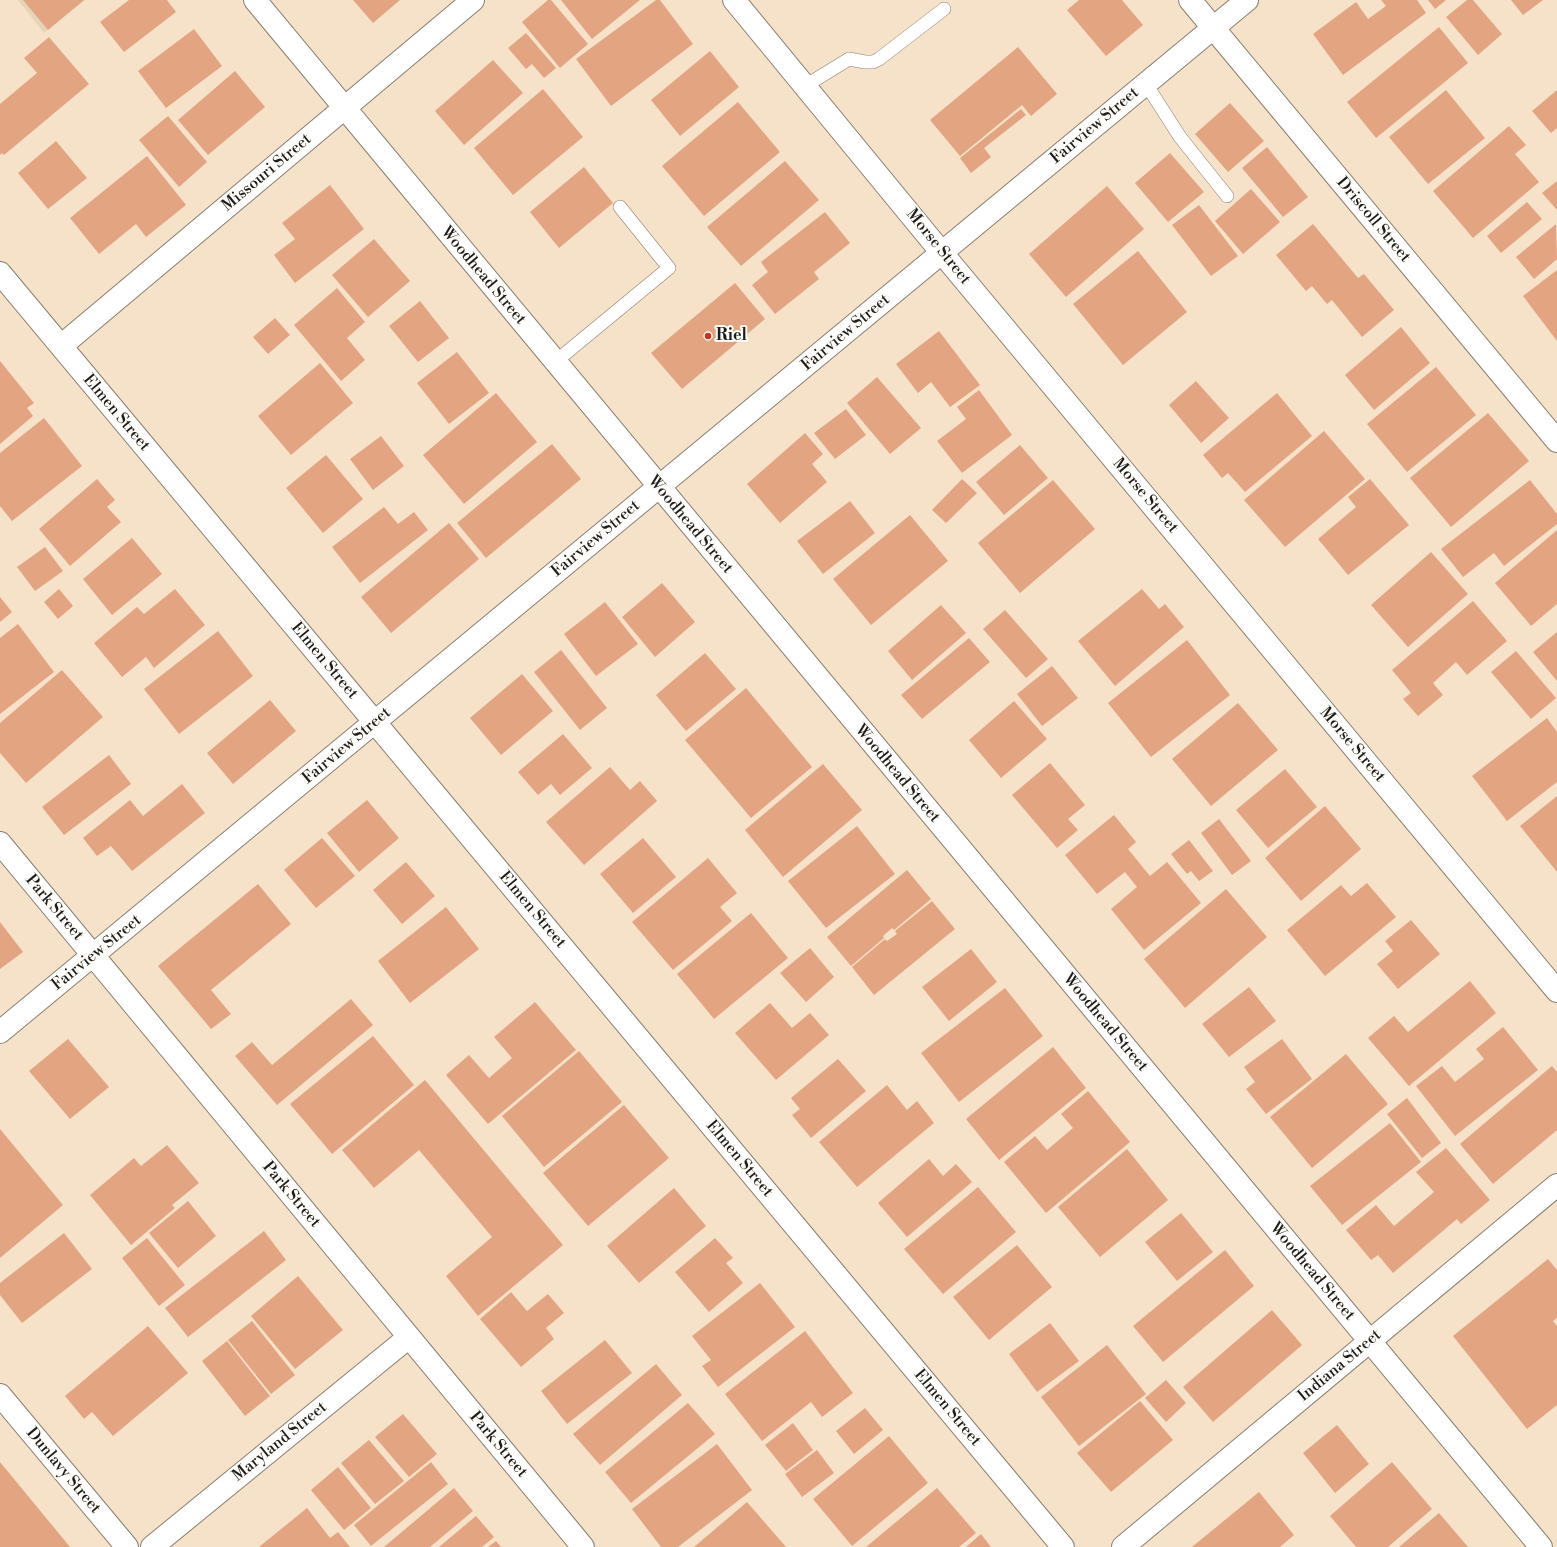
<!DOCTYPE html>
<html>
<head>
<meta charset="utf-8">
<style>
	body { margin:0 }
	canvas { display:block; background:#f5e2c8 }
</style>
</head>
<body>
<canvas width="1557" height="1547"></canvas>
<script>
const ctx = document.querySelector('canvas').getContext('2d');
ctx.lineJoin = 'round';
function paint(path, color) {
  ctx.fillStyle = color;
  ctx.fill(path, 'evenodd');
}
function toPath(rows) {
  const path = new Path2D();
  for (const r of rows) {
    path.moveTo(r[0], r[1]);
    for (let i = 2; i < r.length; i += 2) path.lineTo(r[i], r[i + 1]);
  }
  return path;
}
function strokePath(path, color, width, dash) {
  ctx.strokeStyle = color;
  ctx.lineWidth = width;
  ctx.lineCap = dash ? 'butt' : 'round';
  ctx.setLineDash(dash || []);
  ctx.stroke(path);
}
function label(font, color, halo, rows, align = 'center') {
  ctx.font = font + ' "Libre Bodoni",serif';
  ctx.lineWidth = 4;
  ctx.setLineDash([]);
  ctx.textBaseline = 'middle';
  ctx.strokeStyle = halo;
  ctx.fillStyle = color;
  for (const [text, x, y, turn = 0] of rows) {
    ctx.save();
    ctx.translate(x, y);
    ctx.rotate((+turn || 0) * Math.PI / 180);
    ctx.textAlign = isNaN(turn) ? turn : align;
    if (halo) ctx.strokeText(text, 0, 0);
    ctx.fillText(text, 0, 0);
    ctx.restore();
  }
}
paint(toPath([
	[18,0,85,0,44,33]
]), '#e5d5b7');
paint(toPath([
	[23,0,84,0,48,30],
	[129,0,167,0,176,12,124,52,100,22],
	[353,0,400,0,373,23],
	[548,0,551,0,588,44,560,68,522,22],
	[561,0,640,0,592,39],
	[656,0,660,0,693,44,611,106,576,59],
	[1079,0,1122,0,1143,25,1106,56,1067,10],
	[1381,0,1417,0,1426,13,1343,75,1313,34,1356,2,1368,19,1386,6],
	[1428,0,1446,0,1435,9],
	[1467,0,1473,0,1502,34,1478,55,1446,17],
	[1511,0,1543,0,1523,15],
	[1439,27,1468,63,1376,138,1347,102],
	[194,29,222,66,166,108,138,71],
	[526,33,556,68,544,78,532,64,526,69,508,48],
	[49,37,89,84,4,155,2,153,0,155,0,104,37,73,24,58],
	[1018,47,1057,94,1031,116,1022,105,960,156,930,120],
	[710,51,739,87,680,136,651,100],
	[493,60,523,93,464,145,435,111],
	[235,71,265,107,208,155,178,120],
	[543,89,583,137,513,195,474,148],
	[1446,90,1485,138,1428,184,1389,137],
	[1557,90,1557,128,1551,133,1532,111],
	[738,102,780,152,704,216,662,166],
	[1230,103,1264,141,1228,172,1195,134],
	[1021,109,1026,115,984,148,991,157,971,173,960,158],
	[168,116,207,162,179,187,139,140],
	[1509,126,1526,145,1515,154,1539,182,1473,238,1433,191],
	[56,141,87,178,48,209,18,173],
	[1267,147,1308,197,1283,217,1242,168],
	[1170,153,1204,192,1168,222,1135,183],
	[147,156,186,205,146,237,136,224,99,254,70,218],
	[785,161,819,200,741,266,707,227],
	[584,167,613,203,559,248,530,212],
	[1557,181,1557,210,1542,193],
	[330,185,364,229,295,283,274,255,295,239,282,223],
	[1107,186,1144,229,1066,297,1029,254],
	[1251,189,1280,222,1243,254,1215,221],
	[1527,202,1542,219,1501,253,1487,236],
	[1199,205,1238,256,1211,276,1172,225],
	[825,212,850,243,814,272,819,279,775,314,752,285,768,272,761,262],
	[1313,224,1358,278,1364,274,1394,310,1362,337,1332,300,1327,304,1312,286,1306,291,1276,255],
	[1556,224,1557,259,1534,279,1516,257],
	[374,239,410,281,368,317,332,275],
	[1138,251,1187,312,1123,365,1073,304],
	[1557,270,1557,341,1523,296],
	[735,283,765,319,682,389,651,353],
	[337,288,365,322,347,338,365,360,341,381,294,325],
	[420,301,449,338,418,362,389,326],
	[275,318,290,335,268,354,253,337],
	[1401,327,1430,363,1374,410,1345,375],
	[939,331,980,385,950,407,931,382,918,393,896,364],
	[457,352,489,393,449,424,417,383],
	[0,361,34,403,27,408,33,416,0,444],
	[320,363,353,403,291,455,258,416],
	[1436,367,1476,415,1407,472,1367,424],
	[877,377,921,428,890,454,847,403],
	[1196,381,1229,418,1201,443,1169,405],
	[979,390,1012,435,962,473,937,441,966,419,957,407],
	[496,393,537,442,464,504,423,455],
	[1277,393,1312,436,1245,492,1228,473,1222,478,1203,455],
	[846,409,866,435,835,459,814,433],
	[1488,413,1529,461,1451,527,1410,478],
	[44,418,82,466,12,521,0,506,0,453],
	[1324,431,1365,479,1285,547,1244,500],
	[805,433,823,454,812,464,827,482,780,523,747,484],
	[381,436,404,466,373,490,350,459],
	[552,444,581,479,486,558,457,523],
	[1020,445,1048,478,1004,515,976,482],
	[326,455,363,499,323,533,286,488],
	[97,479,115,500,107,507,121,522,70,566,39,529],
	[962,479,977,493,946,523,932,510],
	[1370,479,1409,525,1348,575,1318,539,1356,507,1348,497],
	[1053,480,1095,529,1020,593,978,543],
	[1530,480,1557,514,1557,524,1504,566,1494,553,1463,577,1441,549],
	[850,501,875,533,823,574,797,541],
	[384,507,398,524,414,512,428,530,360,583,332,547],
	[910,515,948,561,871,625,833,579],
	[449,523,479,559,391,633,361,597],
	[1557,530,1557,604,1531,626,1495,583],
	[132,538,162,574,112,615,83,579],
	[45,547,63,571,35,591,17,567],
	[1431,552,1468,594,1408,647,1371,605],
	[662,583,695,622,655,657,622,617],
	[59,589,73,606,58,619,44,602],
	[175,589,205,625,154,668,146,657,122,677,94,643,137,607,144,614],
	[1142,589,1159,609,1165,604,1184,627,1115,686,1078,641],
	[0,597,12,612,0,622],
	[1473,601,1507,641,1467,675,1456,662,1433,683,1443,695,1418,716,1403,699,1411,693,1392,670],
	[605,602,638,644,596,676,564,634],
	[941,605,966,633,912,680,888,651],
	[1005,610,1048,659,1026,678,983,629],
	[18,624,54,672,0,714,0,638],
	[218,631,253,676,179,734,144,689],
	[1557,632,1557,681,1533,652],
	[969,638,990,662,922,719,901,695],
	[1187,640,1230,695,1151,757,1108,703],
	[561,650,607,708,580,730,534,672],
	[1516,651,1556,698,1531,719,1491,672],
	[705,653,736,689,686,731,656,695],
	[1052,666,1078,698,1042,726,1017,694],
	[62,670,103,717,26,783,0,753,0,723],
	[522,674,553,711,501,755,470,718],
	[746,688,812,767,751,818,685,740],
	[270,700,296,731,233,784,207,753],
	[1014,701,1047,739,1001,778,969,740],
	[1238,703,1278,750,1211,806,1172,759],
	[1547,718,1557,732,1557,782,1507,821,1472,776],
	[563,734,592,768,560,795,551,784,538,795,518,772],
	[109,755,131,784,64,835,42,807],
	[1050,763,1085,805,1068,819,1078,830,1057,848,1012,795],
	[823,764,862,810,783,877,745,830],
	[610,767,630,790,640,781,657,801,584,865,546,822],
	[1285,769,1317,807,1268,848,1236,810],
	[182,784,205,813,132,871,111,846,97,856,83,838,130,800,143,816],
	[1557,796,1557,872,1520,826],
	[367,800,399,838,359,872,327,833],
	[1325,806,1361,849,1301,901,1265,858],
	[1114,815,1136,842,1128,849,1150,876,1167,862,1201,903,1144,950,1111,909,1137,887,1125,872,1097,894,1065,855],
	[1219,819,1251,861,1232,875,1201,833],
	[857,826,895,874,826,928,788,881],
	[322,838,355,876,316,908,284,870],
	[643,838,676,877,633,913,600,874],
	[1189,840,1213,871,1199,881,1191,871,1187,874,1171,854],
	[708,858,737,893,720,907,732,921,673,970,632,922],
	[406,862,435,896,402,924,373,890],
	[907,870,931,899,894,930,892,928,883,936,884,938,851,966,827,937],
	[1367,883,1396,917,1325,976,1287,930,1341,885,1351,896],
	[258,884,291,924,211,990,231,1014,211,1029,158,966],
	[1226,889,1267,937,1185,1008,1144,959],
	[932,901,955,929,874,995,852,967,885,939,887,941,897,934,895,931],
	[446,907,479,949,410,1003,378,961],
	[751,913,788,958,714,1019,677,974],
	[1411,920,1440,954,1398,989,1377,964,1393,951,1385,941],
	[0,922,23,952,0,969],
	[810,948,834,977,806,1002,780,973],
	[971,949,997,982,949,1021,922,987],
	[1470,981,1496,1013,1409,1086,1368,1038,1394,1016,1408,1032],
	[1249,987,1276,1021,1229,1057,1202,1024],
	[1005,988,1043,1036,959,1102,921,1053],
	[351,999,373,1025,277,1105,235,1056,252,1042,272,1065],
	[535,1002,576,1050,488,1124,446,1075,469,1055,489,1078,512,1058,494,1037],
	[770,1003,792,1028,810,1013,829,1035,776,1080,735,1033],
	[1503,1027,1538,1070,1455,1136,1416,1086,1442,1066,1455,1082,1484,1059,1476,1049],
	[373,1036,414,1085,332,1154,290,1104],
	[68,1039,109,1087,70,1119,29,1071],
	[1282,1039,1312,1079,1266,1114,1246,1089,1255,1082,1244,1067],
	[1053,1047,1086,1088,999,1160,966,1119],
	[579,1051,622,1102,544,1167,502,1116],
	[1346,1054,1388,1104,1312,1168,1270,1117],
	[838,1059,866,1091,811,1138,792,1115,800,1109,791,1098],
	[1552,1066,1557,1072,1557,1130,1493,1184,1460,1144],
	[425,1080,563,1245,478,1316,446,1276,492,1237,419,1150,374,1188,342,1150],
	[887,1085,907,1110,917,1101,934,1123,857,1187,819,1142],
	[1088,1091,1130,1142,1046,1213,1004,1162,1035,1136,1047,1150,1073,1128,1061,1114],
	[1407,1098,1441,1143,1422,1158,1387,1114],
	[624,1105,669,1158,588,1226,543,1173],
	[1390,1123,1421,1162,1342,1225,1310,1186],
	[0,1129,63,1205,0,1258],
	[167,1145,199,1183,172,1205,175,1208,131,1245,90,1195,134,1158,141,1166],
	[1446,1148,1490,1200,1461,1224,1457,1219,1393,1273,1378,1255,1371,1260,1346,1230,1376,1205,1394,1226,1434,1192,1416,1172],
	[1127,1149,1168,1200,1100,1257,1058,1207],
	[929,1159,943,1176,956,1164,972,1182,907,1237,878,1203],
	[978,1187,1016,1232,943,1294,904,1249],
	[674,1188,706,1226,639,1283,607,1246],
	[188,1201,216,1236,178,1268,149,1233],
	[1181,1213,1213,1252,1177,1281,1145,1242],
	[264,1231,286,1260,188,1337,165,1308],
	[64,1233,92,1269,22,1323,0,1295,0,1283],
	[147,1238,185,1285,159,1306,122,1258],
	[715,1238,733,1258,726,1263,743,1283,709,1312,675,1272],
	[1017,1245,1052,1287,989,1340,953,1297],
	[1225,1250,1254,1286,1163,1362,1133,1326],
	[1548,1259,1557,1270,1557,1318,1553,1321,1557,1326,1557,1405,1527,1429,1453,1336],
	[298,1276,343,1330,295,1369,251,1316],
	[760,1283,795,1327,718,1387,702,1366,711,1360,692,1336],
	[511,1292,527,1311,548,1294,564,1313,546,1328,554,1339,521,1367,480,1319],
	[1272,1310,1302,1345,1213,1422,1183,1387],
	[252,1321,295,1375,271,1394,228,1340],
	[1050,1323,1079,1361,1037,1392,1009,1354],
	[148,1326,188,1373,113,1436,92,1412,84,1419,65,1396],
	[805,1331,853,1393,822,1417,811,1402,762,1441,725,1394],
	[605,1340,632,1373,567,1424,541,1391],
	[227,1341,270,1396,245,1416,202,1361],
	[1107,1345,1146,1394,1079,1446,1041,1397],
	[656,1364,682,1395,600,1465,573,1434],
	[1166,1380,1186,1403,1166,1422,1145,1398],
	[1140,1401,1173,1440,1111,1492,1077,1453],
	[688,1403,715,1434,631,1503,605,1472],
	[865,1408,883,1430,854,1454,836,1431],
	[403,1414,437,1454,409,1477,375,1437],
	[793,1423,813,1450,786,1471,765,1445],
	[1337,1425,1369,1464,1335,1493,1303,1453],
	[889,1436,928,1483,852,1546,813,1499],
	[369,1440,404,1481,375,1504,341,1463],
	[717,1444,752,1490,678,1547,661,1547,632,1509],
	[817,1450,834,1473,802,1497,785,1474],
	[0,1462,70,1547,0,1547],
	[431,1462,448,1484,371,1546,354,1525],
	[1392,1462,1432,1509,1388,1547,1356,1547,1330,1516],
	[338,1467,371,1508,344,1530,311,1490],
	[454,1488,473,1511,430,1547,384,1547],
	[937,1488,976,1533,959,1547,866,1547],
	[1259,1492,1294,1535,1280,1547,1192,1547],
	[747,1502,786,1547,694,1547],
	[307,1508,330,1538,338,1532,350,1547,259,1547],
	[1439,1513,1468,1547,1399,1547],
	[476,1516,494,1537,482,1547,439,1547],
	[981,1534,991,1547,966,1547],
	[496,1541,501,1547,488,1547]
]), '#e3a482');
const lane = toPath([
	[1146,84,1180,137,1227,196],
	[805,86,849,59,865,62,873,62,879,59,944,9],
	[555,362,669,268,620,207]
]);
const street = toPath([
	[734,0,942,253,1557,991],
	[1190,0,1557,441],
	[0,273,1063,1547],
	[61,346,473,0],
	[0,843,583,1547],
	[152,1547,409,1337],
	[1123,1547,1557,1185]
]);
const secondary = toPath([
	[255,0,1541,1547],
	[0,1032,1247,0],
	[0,1395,127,1547]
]);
strokePath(lane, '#887f72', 14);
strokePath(street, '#887f72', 24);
strokePath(secondary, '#887f72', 24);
strokePath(lane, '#fff', 13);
strokePath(street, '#fff', 22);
strokePath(secondary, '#fff', 22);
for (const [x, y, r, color] of [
	[708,336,4,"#c8321e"]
]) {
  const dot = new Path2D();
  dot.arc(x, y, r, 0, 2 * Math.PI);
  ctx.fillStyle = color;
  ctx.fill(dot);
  strokePath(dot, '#fdfcf7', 1.5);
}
label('16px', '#1c1c1c', '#fdfcf7', [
	["Fairview Street",1095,126,-40],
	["Missouri Street",267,173,-40],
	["Driscoll Street",1373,220,50],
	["Morse Street",938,247,51],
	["Woodhead Street",483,276,50],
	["Fairview Street",846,333,-40],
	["Elmen Street",116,413,50],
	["Morse Street",1145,496,50],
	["Woodhead Street",690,525,50],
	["Fairview Street",596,539,-40],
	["Elmen Street",324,661,50],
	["Morse Street",1352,745,50],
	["Fairview Street",347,746,-40],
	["Woodhead Street",897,774,50],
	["Park Street",54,908,50],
	["Elmen Street",532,910,50],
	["Fairview Street",97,953,-39],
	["Woodhead Street",1105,1023,50],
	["Elmen Street",739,1159,50],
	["Park Street",291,1195,50],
	["Woodhead Street",1312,1272,50],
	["Indiana Street",1340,1366,-40],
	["Elmen Street",947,1408,50],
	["Maryland Street",280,1442,-39],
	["Park Street",498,1445,50],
	["Dunlavy Street",63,1471,50]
]);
label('bold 16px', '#1c1c1c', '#fdfcf7', [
	["Riel",716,336]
], 'left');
</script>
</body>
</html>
